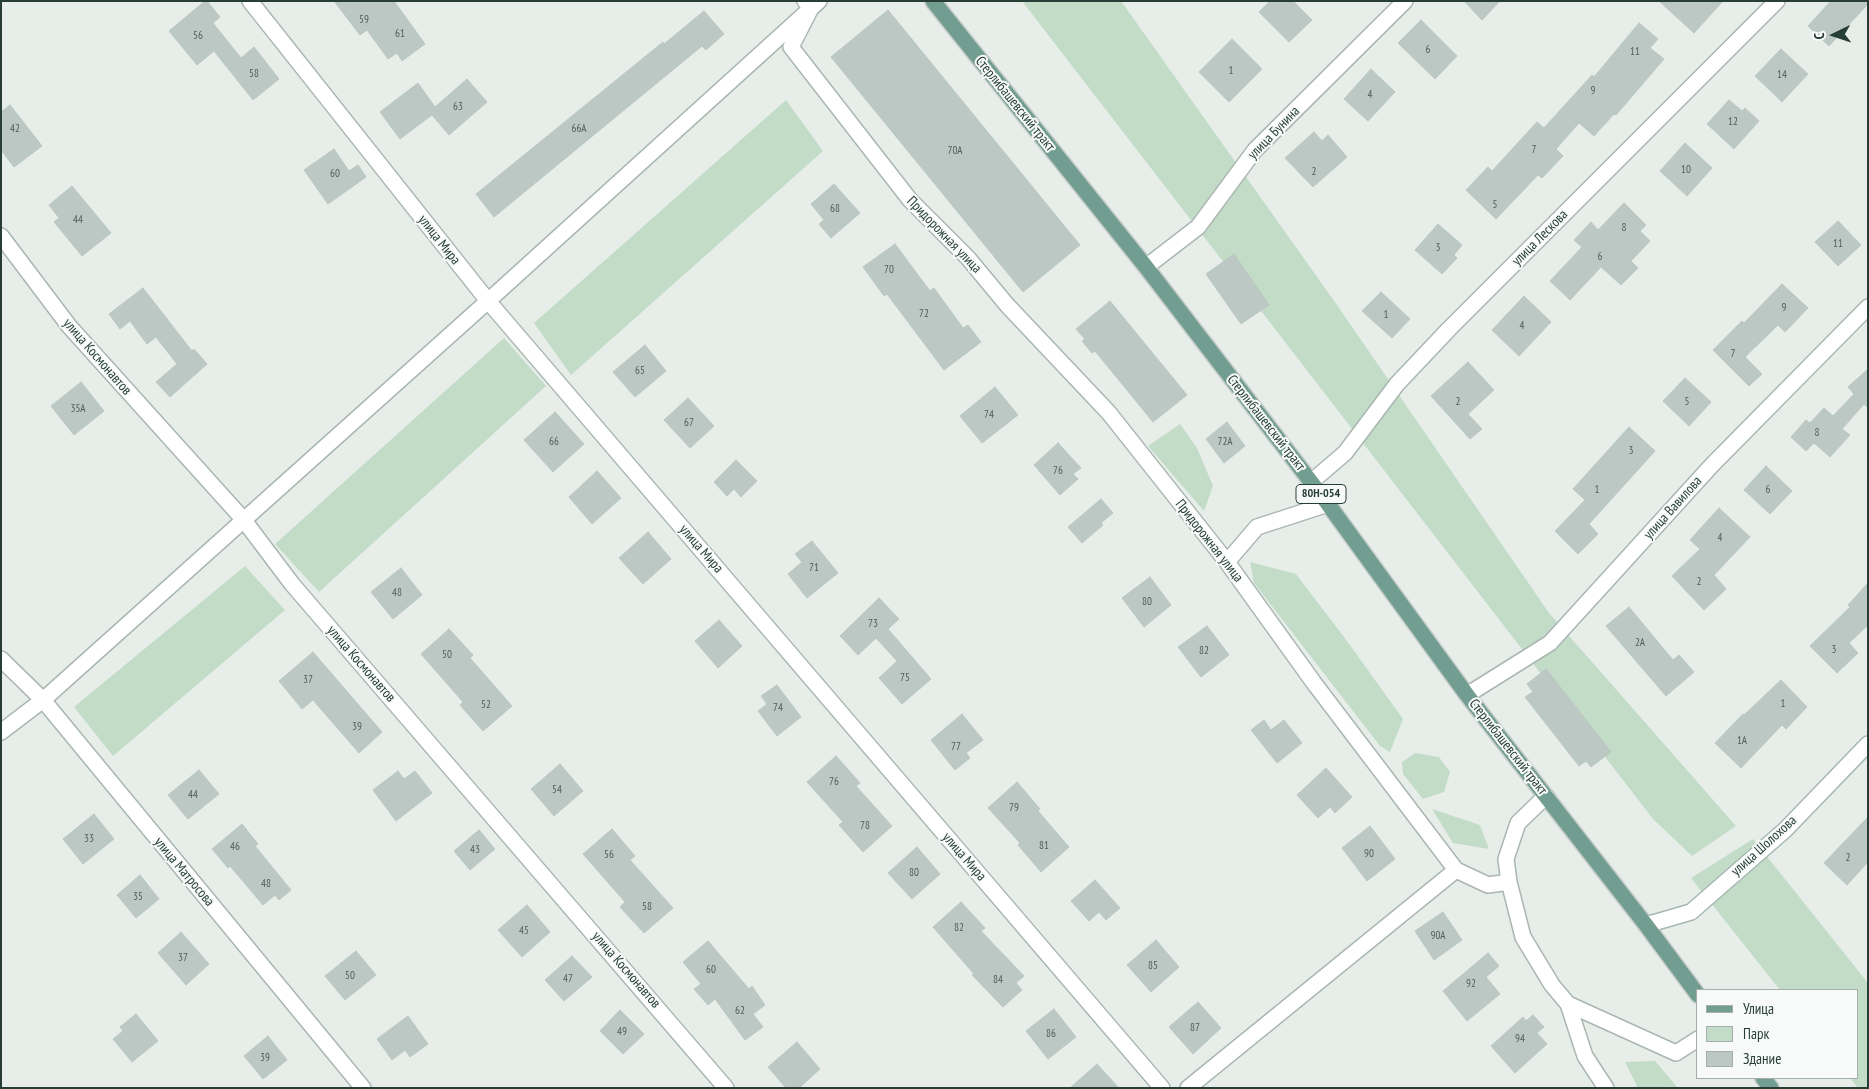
<!DOCTYPE html>
<html>
<head>
<meta charset="utf-8">
<style>
	body { margin:0 }
	#map { position:relative; width:1869px; height:1089px; overflow:hidden; background:#e7eeea; font-family:"PT Sans Narrow",sans-serif }
	canvas { display:block }
	.frame { position:absolute; inset:0; border:2px solid #273e37; pointer-events:none }
	.legend { position:absolute; left:1696px; top:989px; width:162px; height:90px; box-sizing:border-box; background:#f7faf9; border:1px solid #a4afab; margin:0; padding:6px 9px; list-style:none; font-size:15px; color:#273e37 }
	.legend li { display:flex; align-items:center; gap:10px; height:25px }
	.legend b { width:25px; border:1px solid #a4afab }
	.north { position:absolute; left:1809px; top:10px; width:50px; height:50px; -webkit-text-stroke:4px #f7faf9; paint-order:stroke; rotate:266deg; font-size:14px; font-weight:700; line-height:20px; text-align:center; color:#273e37 }
	.north::after { content:''; display:block; margin:auto; width:18px; height:22px; background:#273e37; clip-path:polygon(50% 0,100% 100%,50% 72%,0 100%) }
</style>
</head>
<body>
<div id="map">
<canvas width="1869" height="1089"></canvas>
<div class="frame"></div>
<ul class="legend">
<li><b style="height:6px;background:#719e90"></b>Улица</li>
<li><b style="height:14px;background:#c3dcc8"></b>Парк</li>
<li><b style="height:14px;background:#bcc8c3"></b>Здание</li>
</ul>
<div class="north">С</div>
</div>
<script>
const ctx = document.querySelector('canvas').getContext('2d');
ctx.lineJoin = 'round';
function paint(path, color) {
  ctx.fillStyle = color;
  ctx.fill(path, 'evenodd');
}
function toPath(rows) {
  const path = new Path2D();
  for (const r of rows) {
    path.moveTo(r[0], r[1]);
    for (let i = 2; i < r.length; i += 2) path.lineTo(r[i], r[i + 1]);
  }
  return path;
}
function strokePath(path, color, width, dash) {
  ctx.strokeStyle = color;
  ctx.lineWidth = width;
  ctx.lineCap = dash ? 'butt' : 'round';
  ctx.setLineDash(dash || []);
  ctx.stroke(path);
}
function label(font, color, halo, rows, align = 'center') {
  ctx.font = font + ' "PT Sans Narrow",sans-serif';
  ctx.lineWidth = 4;
  ctx.setLineDash([]);
  ctx.textBaseline = 'middle';
  ctx.strokeStyle = halo;
  ctx.fillStyle = color;
  for (const [text, x, y, turn = 0] of rows) {
    ctx.save();
    ctx.translate(x, y);
    ctx.rotate((+turn || 0) * Math.PI / 180);
    ctx.textAlign = isNaN(turn) ? turn : align;
    if (halo) ctx.strokeText(text, 0, 0);
    ctx.fillText(text, 0, 0);
    ctx.restore();
  }
}
paint(toPath([
	[1022,1,1121,1,1337,305,1549,613,1736,826,1692,856,1653,819],
	[786,100,823,151,571,375,534,323],
	[504,338,546,386,319,592,275,544],
	[1180,424,1197,448,1213,486,1204,511,1148,446],
	[1250,562,1296,574,1347,641,1403,719,1390,752,1380,746,1254,583],
	[245,566,285,610,113,756,74,707],
	[1415,753,1439,757,1450,772,1444,792,1423,799,1403,774,1402,762],
	[1432,809,1480,825,1489,849,1453,843],
	[1753,839,1868,983,1868,1088,1858,1088,1850,1078,1858,1078,1858,990,1780,990,1691,878],
	[1655,1061,1678,1088,1638,1088,1625,1062]
]), '#c3dcc8');
const building = toPath([
	[205,1,207,1,220,17,213,23,241,58,254,47,279,79,253,100,214,51,197,65,169,31,205,1],
	[334,1,394,1,425,44,402,61,397,53,388,59,367,30,360,35,334,1],
	[1270,1,1293,1,1312,20,1289,42,1259,12,1270,1],
	[1464,1,1500,1,1482,20,1464,1],
	[1659,1,1723,1,1694,33,1659,1],
	[1831,1,1868,1,1868,4,1829,46,1808,26,1831,1],
	[888,10,1080,245,1023,292,831,57,888,10],
	[704,11,724,34,706,50,702,46,494,217,476,194,663,42,664,44,704,11],
	[1421,20,1457,56,1435,79,1398,43,1421,20],
	[1639,23,1658,39,1650,48,1664,59,1616,115,1614,114,1594,136,1579,123,1556,149,1563,156,1542,178,1538,175,1496,219,1466,190,1488,167,1492,171,1537,122,1544,128,1592,75,1594,77,1639,23],
	[1232,39,1262,69,1229,102,1199,72,1232,39],
	[1781,49,1808,74,1782,102,1755,76,1781,49],
	[1371,69,1395,92,1368,121,1344,99,1371,69],
	[467,79,487,102,449,135,432,115,400,139,380,112,418,83,435,107,467,79],
	[1729,100,1742,111,1745,108,1759,121,1734,149,1707,124,1729,100],
	[10,105,42,146,14,167,1,150,1,112,10,105],
	[1314,132,1322,141,1328,135,1347,157,1313,187,1285,158,1314,132],
	[1685,143,1712,168,1687,196,1660,171,1685,143],
	[334,149,349,171,358,165,366,177,328,204,304,170,334,149],
	[834,184,860,213,831,238,819,224,824,220,811,204,834,184],
	[72,186,111,233,82,256,54,222,59,218,49,205,72,186],
	[1624,203,1646,225,1640,231,1650,241,1631,261,1638,268,1621,285,1601,267,1570,300,1550,281,1582,247,1574,240,1591,222,1598,230,1624,203],
	[1838,221,1861,245,1838,266,1815,242,1838,221],
	[1438,224,1462,245,1454,255,1457,258,1442,274,1415,250,1438,224],
	[895,244,930,291,934,288,963,328,968,325,981,342,944,370,887,294,884,296,863,267,895,244],
	[1234,254,1269,305,1241,324,1206,274,1234,254],
	[1782,284,1808,308,1785,332,1778,325,1745,357,1762,374,1749,386,1713,350,1742,321,1744,323,1782,284],
	[143,288,192,351,194,349,207,364,170,397,156,382,177,364,156,337,147,344,130,321,120,329,109,314,143,288],
	[1381,292,1410,319,1392,338,1362,311,1381,292],
	[1524,296,1551,322,1519,356,1492,330,1524,296],
	[1110,301,1187,395,1153,422,1095,351,1092,353,1082,341,1085,339,1076,329,1110,301],
	[645,345,666,371,635,397,613,372,645,345],
	[1468,362,1494,390,1468,414,1482,429,1470,439,1431,396,1468,362],
	[1868,369,1868,408,1864,404,1842,429,1850,435,1830,457,1814,443,1806,451,1791,437,1806,420,1810,423,1824,408,1833,416,1854,394,1848,387,1868,369],
	[1685,378,1711,402,1689,426,1663,401,1685,378],
	[81,382,104,411,74,435,51,406,81,382],
	[995,387,1018,415,982,443,960,416,995,387],
	[688,398,714,426,690,448,664,420,688,398],
	[555,412,584,444,553,472,524,440,555,412],
	[1227,422,1245,446,1224,463,1206,439,1227,422],
	[1629,427,1655,451,1589,524,1598,534,1578,554,1555,531,1585,500,1573,489,1629,427],
	[1058,443,1081,468,1073,474,1078,479,1060,495,1034,465,1058,443],
	[736,460,757,481,741,497,734,489,727,496,714,482,736,460],
	[1766,466,1792,491,1770,514,1744,490,1766,466],
	[597,471,621,498,592,524,569,497,597,471],
	[1101,499,1113,513,1101,523,1103,525,1082,543,1068,527,1101,499],
	[1719,508,1750,537,1714,575,1726,589,1704,610,1672,576,1700,549,1690,540,1719,508],
	[648,532,671,559,643,584,619,558,648,532],
	[812,541,838,573,807,598,788,574,802,562,795,554,812,541],
	[401,568,422,595,393,619,371,592,401,568],
	[1150,577,1171,605,1144,627,1122,598,1150,577],
	[1868,583,1868,625,1849,643,1858,653,1837,673,1810,646,1850,607,1848,605,1868,583],
	[879,598,899,619,888,629,931,679,902,704,879,678,897,661,876,638,858,655,840,636,879,598],
	[1629,607,1673,660,1679,655,1694,672,1666,696,1606,626,1629,607],
	[719,620,742,646,718,668,695,641,719,620],
	[1207,626,1229,655,1201,677,1178,647,1207,626],
	[449,629,473,655,470,658,512,706,483,731,460,705,463,702,421,654,449,629],
	[313,652,382,732,359,753,313,700,302,709,279,681,313,652],
	[1546,669,1611,752,1591,767,1586,761,1579,766,1525,697,1533,692,1527,684,1546,669],
	[1781,680,1807,707,1786,729,1782,725,1741,768,1715,743,1743,714,1744,715,1781,680],
	[777,685,801,717,777,736,758,711,767,704,761,696,777,685],
	[962,714,983,740,966,753,970,758,955,770,931,740,962,714],
	[1264,720,1271,730,1284,720,1302,743,1277,763,1251,730,1264,720],
	[836,756,860,783,856,786,892,826,863,852,839,825,843,822,807,782,836,756],
	[560,764,583,791,554,816,531,789,560,764],
	[1326,768,1352,797,1335,813,1330,807,1318,818,1297,795,1326,768],
	[199,770,219,794,188,819,168,795,199,770],
	[398,771,404,779,415,771,432,793,396,821,373,790,398,771],
	[1017,782,1040,809,1038,811,1069,847,1041,872,1018,845,1020,843,988,808,1017,782],
	[94,814,114,839,83,864,63,839,94,814],
	[1868,817,1868,862,1847,885,1824,863,1868,817],
	[242,824,258,844,255,846,291,890,279,900,275,895,263,905,230,866,228,868,212,849,242,824],
	[1370,826,1395,859,1367,881,1342,848,1370,826],
	[612,829,635,856,630,860,673,908,644,933,620,907,625,902,583,854,612,829],
	[479,830,495,849,470,870,454,851,479,830],
	[917,847,940,874,912,899,888,873,917,847],
	[140,875,159,899,136,918,117,895,140,875],
	[1095,880,1120,908,1106,920,1099,912,1089,921,1071,901,1095,880],
	[961,902,985,928,981,931,1024,976,1016,983,1022,990,1003,1007,972,975,974,974,933,927,961,902],
	[527,905,550,932,522,957,498,930,527,905],
	[1443,912,1462,940,1434,960,1415,931,1443,912],
	[181,932,209,964,186,985,158,953,181,932],
	[1156,940,1179,967,1151,992,1127,965,1156,940],
	[708,941,749,989,752,986,765,1005,753,1014,763,1027,745,1040,715,999,708,1005,694,989,701,984,683,962,708,941],
	[356,951,376,975,345,1000,325,976,356,951],
	[1488,953,1499,966,1486,977,1500,994,1467,1021,1443,991,1488,953],
	[572,956,592,977,564,1001,545,980,572,956],
	[1198,1002,1221,1028,1193,1054,1169,1027,1198,1002],
	[1054,1009,1076,1037,1048,1059,1026,1031,1054,1009],
	[620,1010,644,1034,623,1054,600,1031,620,1010],
	[136,1014,158,1041,132,1062,113,1039,123,1031,120,1027,136,1014],
	[1533,1015,1544,1027,1537,1033,1547,1044,1515,1073,1491,1046,1523,1017,1526,1021,1533,1015],
	[408,1016,428,1044,410,1057,405,1050,392,1060,377,1039,408,1016],
	[268,1036,287,1060,263,1079,244,1056,268,1036],
	[797,1042,820,1069,799,1088,786,1088,768,1067,797,1042],
	[1097,1064,1119,1088,1070,1088,1097,1064]
]);
paint(building, '#bcc8c3');
strokePath(building, '#bac7c1', 1);
const street = toPath([
	[250,1,488,301,1162,1088],
	[805,1,811,8,791,47,910,200,968,258,1007,305,1109,413,1227,562,1314,683,1456,870,1488,885,1509,882,1523,937,1552,985,1568,1004,1585,1056,1606,1088],
	[1,236,69,326,243,519,292,584,726,1088],
	[1146,267,1198,227,1255,150,1405,1],
	[1311,482,1345,453,1397,384,1449,329,1777,1],
	[1227,562,1257,527,1328,504],
	[1,659,43,700,363,1088],
	[1467,695,1550,643,1712,465,1868,307],
	[1,732,43,700,488,301,819,1],
	[1509,882,1506,859,1518,823,1546,796],
	[1568,1004,1676,1053,1698,1039],
	[1188,1088,1456,870]
]);
const secondary = toPath([
	[1646,925,1691,912,1785,830,1868,744]
]);
const primary = toPath([
	[933,1,1146,267,1328,504,1467,695,1646,925,1698,995],
	[1763,1078,1771,1088]
]);
strokePath(street, '#aab6b1', 18);
strokePath(secondary, '#a6b8b1', 18);
strokePath(primary, '#c3c9c7', 18);
strokePath(street, '#fff', 15);
strokePath(secondary, '#fff', 15);
strokePath(primary, '#719e90', 15);
label('11px', '#4c605a', null, [
	["59",364,20],
	["61",400,34],
	["56",198,36],
	["6",1428,50],
	["11",1635,52],
	["1",1231,71],
	["58",254,74],
	["14",1782,75],
	["9",1593,91],
	["4",1370,95],
	["63",458,107],
	["12",1733,122],
	["42",15,129],
	["66А",579,129],
	["7",1534,150],
	["70А",955,151],
	["10",1686,170],
	["2",1314,172],
	["60",335,174],
	["5",1495,205],
	["68",835,209],
	["44",78,220],
	["8",1624,228],
	["11",1838,244],
	["3",1438,248],
	["6",1600,257],
	["70",889,270],
	["9",1784,308],
	["72",924,314],
	["1",1386,315],
	["4",1522,326],
	["7",1733,354],
	["65",640,371],
	["2",1458,402],
	["5",1687,402],
	["35А",78,409],
	["74",989,415],
	["67",689,423],
	["8",1817,433],
	["66",554,442],
	["72А",1225,442],
	["3",1631,451],
	["76",1058,471],
	["1",1597,490],
	["6",1768,490],
	["4",1720,538],
	["71",814,568],
	["2",1699,582],
	["48",397,593],
	["80",1147,602],
	["73",873,624],
	["2А",1640,643],
	["3",1834,650],
	["82",1204,651],
	["50",447,655],
	["75",905,678],
	["37",308,680],
	["1",1783,704],
	["52",486,705],
	["74",778,708],
	["39",357,727],
	["1А",1742,741],
	["77",956,747],
	["76",834,782],
	["54",557,790],
	["44",193,795],
	["79",1014,808],
	["78",865,826],
	["33",89,839],
	["81",1044,846],
	["46",235,847],
	["43",475,850],
	["90",1369,854],
	["56",609,855],
	["2",1848,858],
	["80",914,873],
	["48",266,884],
	["35",138,897],
	["58",647,907],
	["82",959,928],
	["45",524,931],
	["90А",1438,936],
	["37",183,958],
	["85",1153,966],
	["60",711,970],
	["50",350,976],
	["47",568,979],
	["84",998,980],
	["92",1471,984],
	["62",740,1011],
	["87",1195,1028],
	["49",622,1032],
	["86",1051,1034],
	["94",1520,1039],
	["39",265,1058]
]);
for (const [x, y, w] of [
	[1321,494,50]
]) {
  const box = new Path2D();
  box.roundRect(x - w / 2, y - 9.5, w, 19, 4);
  ctx.fillStyle = '#f7faf9';
  ctx.fill(box);
  strokePath(box, '#273e37', 1);
}
label('bold 12px', '#273e37', null, [
	["80Н-054",1321,494]
]);
label('14px', '#273e37', '#f7faf9', [
	["Стерлибашевский тракт",1015,104,51],
	["улица Бунина",1274,133,-46],
	["Придорожная улица",944,235,46],
	["улица Лескова",1540,238,-45],
	["улица Мира",439,240,52],
	["улица Космонавтов",97,357,49],
	["Стерлибашевский тракт",1266,423,52],
	["улица Вавилова",1673,508,-48],
	["Придорожная улица",1209,541,52],
	["улица Мира",701,549,49],
	["улица Космонавтов",361,664,49],
	["Стерлибашевский тракт",1508,747,52],
	["улица Шолохова",1764,846,-42],
	["улица Мира",964,857,49],
	["улица Матросова",184,872,50],
	["улица Космонавтов",626,970,49]
]);
</script>
</body>
</html>
